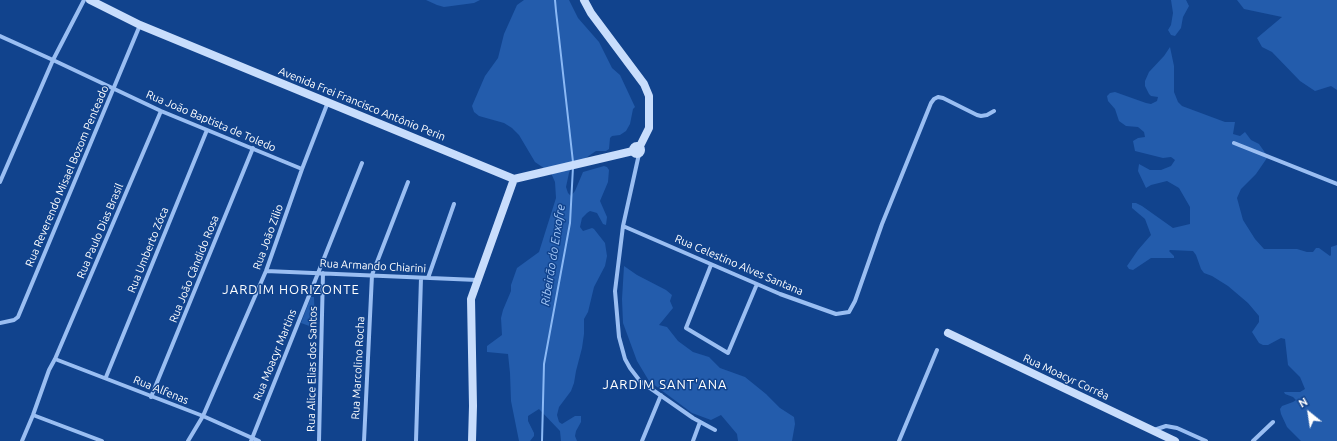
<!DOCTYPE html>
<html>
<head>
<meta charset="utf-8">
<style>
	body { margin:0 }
	#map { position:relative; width:1337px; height:441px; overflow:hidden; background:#11438d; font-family:Ubuntu,sans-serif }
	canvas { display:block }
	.north { position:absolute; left:1289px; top:393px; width:40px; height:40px; -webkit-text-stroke:3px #11438d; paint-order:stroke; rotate:330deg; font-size:11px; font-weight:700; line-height:16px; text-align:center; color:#fff }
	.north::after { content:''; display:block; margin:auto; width:14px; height:18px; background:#fff; clip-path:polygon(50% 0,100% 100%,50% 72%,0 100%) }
</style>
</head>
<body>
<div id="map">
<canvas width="1337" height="441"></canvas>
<div class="north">N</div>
</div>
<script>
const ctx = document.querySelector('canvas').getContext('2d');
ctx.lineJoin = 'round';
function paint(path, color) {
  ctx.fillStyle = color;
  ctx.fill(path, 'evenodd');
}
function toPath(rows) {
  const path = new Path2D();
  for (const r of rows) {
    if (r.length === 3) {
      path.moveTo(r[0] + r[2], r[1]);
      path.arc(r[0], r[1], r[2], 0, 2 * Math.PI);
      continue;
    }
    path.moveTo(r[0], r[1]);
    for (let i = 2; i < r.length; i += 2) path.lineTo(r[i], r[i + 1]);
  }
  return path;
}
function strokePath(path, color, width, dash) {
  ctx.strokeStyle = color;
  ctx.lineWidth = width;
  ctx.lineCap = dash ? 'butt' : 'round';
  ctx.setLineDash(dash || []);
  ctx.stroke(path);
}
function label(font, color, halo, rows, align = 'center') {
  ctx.font = font + ' Ubuntu,sans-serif';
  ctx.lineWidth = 3;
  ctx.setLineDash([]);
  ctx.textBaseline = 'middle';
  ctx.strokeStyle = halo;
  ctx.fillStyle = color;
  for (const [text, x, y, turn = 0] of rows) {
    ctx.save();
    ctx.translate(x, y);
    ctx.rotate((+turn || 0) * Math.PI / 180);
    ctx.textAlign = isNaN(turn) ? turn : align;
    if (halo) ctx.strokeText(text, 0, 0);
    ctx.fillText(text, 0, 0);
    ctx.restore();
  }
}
paint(toPath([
	[426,0,480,0,474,3,444,7,437,5],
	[524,0,569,0,578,18,599,42,612,68,620,75,635,107,633,109,630,124,626,131,620,135,612,136,610,138,609,149,606,151,596,151,571,168,569,173,566,187,568,193,571,196,575,191,583,172,604,166,607,167,609,170,608,182,600,201,607,217,606,225,603,224,597,213,590,211,587,213,582,218,580,227,583,231,592,228,594,229,605,243,607,256,605,266,594,287,588,312,584,319,584,334,582,348,576,371,574,383,571,391,559,407,557,415,559,422,562,424,575,416,581,416,581,422,576,431,575,436,577,441,561,441,560,431,539,409,528,416,528,421,534,433,534,436,530,441,519,441,511,401,510,373,508,354,487,352,487,346,502,335,501,318,503,310,511,291,511,285,517,268,539,252,556,198,555,182,551,173,535,162,519,135,512,128,504,123,479,116,474,112,472,106,485,76,498,58,504,34,517,5],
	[1171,0,1186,0,1189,6,1183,17,1181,28,1175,36,1171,35,1168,30,1171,25,1173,13],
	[1237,0,1337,0,1337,90,1331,86,1315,91,1300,81,1272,52,1262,47,1257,38,1282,17,1244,9],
	[1170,47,1174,66,1174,92,1178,102,1182,106,1225,122,1235,122,1233,134,1240,136,1245,132,1251,140,1259,144,1266,154,1267,158,1256,174,1241,189,1237,198,1243,220,1255,239,1264,249,1297,249,1307,252,1313,252,1316,248,1319,248,1330,256,1331,255,1331,247,1337,245,1337,441,1301,441,1287,427,1281,414,1280,409,1282,406,1293,402,1296,400,1293,397,1285,394,1284,392,1300,392,1305,389,1300,377,1288,365,1285,339,1281,338,1268,345,1263,345,1259,343,1252,332,1259,322,1259,316,1248,303,1228,286,1212,276,1204,273,1201,269,1196,255,1193,251,1170,250,1169,251,1174,256,1174,258,1151,258,1133,270,1129,269,1127,266,1138,250,1151,235,1145,219,1132,208,1132,203,1136,203,1142,206,1173,228,1190,224,1190,207,1179,188,1167,181,1151,185,1146,188,1138,171,1139,164,1150,170,1161,170,1171,166,1175,160,1171,157,1163,158,1135,151,1133,141,1138,138,1145,137,1144,132,1138,127,1126,126,1119,121,1115,109,1108,101,1107,96,1110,93,1115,92,1146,103,1151,104,1157,101,1158,97,1151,96,1149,94,1145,86,1145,81,1149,72,1164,56],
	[624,266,637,275,666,290,672,295,670,301,673,308,659,325,667,327,678,341,693,352,709,357,720,368,745,377,766,394,780,408,794,417,795,424,792,441,738,441,737,434,721,415,711,420,692,413,649,381,637,361,623,323,622,299],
	[311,297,314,297,315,328,301,323]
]), '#235cac');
strokePath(toPath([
	[555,0,556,11,573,162],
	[542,441,544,364,570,223,573,167]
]), '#8bb9f5', 2);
strokePath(toPath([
	[0,36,53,60,161,111,302,169],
	[1234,143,1337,184],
	[639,154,623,226,615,291,619,337,625,359,630,368,640,381,693,418,715,430],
	[0,182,53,60,84,0],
	[623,226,780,294,836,314,849,312,855,301,882,224,931,103,934,99,938,97,943,98,977,115,981,116,987,115,994,111],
	[711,265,686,328,728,353,757,284],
	[266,271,477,280],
	[428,278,454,204],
	[0,323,14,320,18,317,140,25],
	[55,359,203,416,259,441],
	[106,377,207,130],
	[151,397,253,148],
	[33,415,102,441],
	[1154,430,1166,426,1177,428,1206,441],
	[22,441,33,415,49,370,55,359,161,111],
	[188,441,203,416,266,271,302,169,328,102],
	[251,441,362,163],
	[319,441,323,273],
	[364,441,372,275,408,182],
	[416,441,421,278],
	[642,441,661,395],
	[693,441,700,422],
	[899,441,937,350],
	[1253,441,1273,422]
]), '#9abef2', 4);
strokePath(toPath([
	[90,0,140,25,514,179,633,151],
	[584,0,591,13,644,84,649,96,649,128,640,146],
	[637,150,4],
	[948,333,1175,441],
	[472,441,473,406,471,299,514,179]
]), '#c8ddfc', 8);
label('11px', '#fff', '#11438d', [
	["Avenida Frei Francisco Antônio Perin",362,104,22],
	["Rua João Baptista de Toledo",211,121,23],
	["Rua Reverendo Misael Bozom Penteado",67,176,-67],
	["Rua Paulo Dias Brasil",100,231,-67],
	["Rua João Zilio",268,237,-70],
	["Rua Umberto Zóca",148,250,-68],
	["Rua Celestino Alves Santana",739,265,23],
	["Rua Armando Chiarini",373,266,3],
	["Rua João Cândido Rosa",194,269,-68],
	["Rua Moacyr Martins",275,355,-68],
	["Rua Marcolino Rocha",358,368,-87],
	["Rua Alice Elias dos Santos",312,369,-89],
	["Rua Moacyr Corrêa",1066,377,25],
	["Rua Alfenas",161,390,22]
]);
label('italic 12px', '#a5c9f9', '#11438d', [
	["Ribeirão do Enxofre",553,255,-81]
]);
ctx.letterSpacing = '1px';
label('13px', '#fff', '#11438d', [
	["JARDIM HORIZONTE",291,290],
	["JARDIM SANT'ANA",665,385]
]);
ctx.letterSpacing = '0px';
</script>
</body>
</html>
